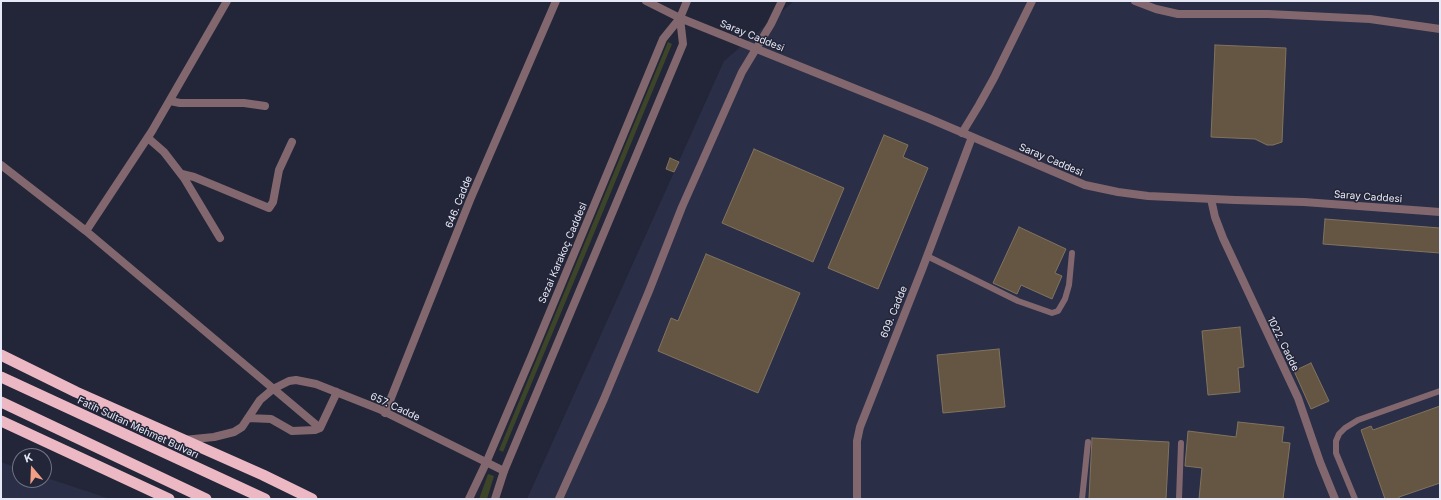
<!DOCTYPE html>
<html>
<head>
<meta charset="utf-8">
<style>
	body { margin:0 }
	#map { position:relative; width:1441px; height:500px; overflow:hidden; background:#232538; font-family:Inter,sans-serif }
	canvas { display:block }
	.frame { position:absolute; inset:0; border:2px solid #e7e9f6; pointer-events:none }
	.north { position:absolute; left:12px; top:448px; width:40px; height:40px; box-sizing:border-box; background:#232538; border:1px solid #717384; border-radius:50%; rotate:341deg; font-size:11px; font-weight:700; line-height:16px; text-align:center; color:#e7e9f6 }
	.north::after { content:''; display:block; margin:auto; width:14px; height:18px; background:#f39f85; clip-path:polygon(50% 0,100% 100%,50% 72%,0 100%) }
</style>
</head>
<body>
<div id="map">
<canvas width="1441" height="500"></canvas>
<div class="frame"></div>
<div class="north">K</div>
</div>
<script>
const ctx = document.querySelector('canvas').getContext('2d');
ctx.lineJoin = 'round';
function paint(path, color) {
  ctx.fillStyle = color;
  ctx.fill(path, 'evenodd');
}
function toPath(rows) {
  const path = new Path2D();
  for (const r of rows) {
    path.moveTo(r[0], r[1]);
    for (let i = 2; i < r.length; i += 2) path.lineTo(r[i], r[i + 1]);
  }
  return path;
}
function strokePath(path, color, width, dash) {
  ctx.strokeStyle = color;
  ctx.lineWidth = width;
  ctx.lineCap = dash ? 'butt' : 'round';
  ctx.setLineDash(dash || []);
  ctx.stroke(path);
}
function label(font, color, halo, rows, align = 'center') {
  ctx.font = font + ' Inter,sans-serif';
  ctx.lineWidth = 3;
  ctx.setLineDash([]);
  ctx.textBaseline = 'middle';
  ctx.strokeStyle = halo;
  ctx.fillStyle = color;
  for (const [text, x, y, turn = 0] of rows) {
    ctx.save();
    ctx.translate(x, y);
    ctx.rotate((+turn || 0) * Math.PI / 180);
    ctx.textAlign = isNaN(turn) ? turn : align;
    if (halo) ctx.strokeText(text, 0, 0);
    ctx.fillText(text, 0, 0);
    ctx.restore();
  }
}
paint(toPath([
	[794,1,1440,1,1440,499,527,499,724,61],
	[1,462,20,469,20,480,44,480,44,477,110,499,1,499]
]), '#2b2e47');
paint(toPath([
	[668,42,672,44,590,243,503,452,499,450],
	[488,474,494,476,487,499,479,499]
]), '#3d4528');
const building = toPath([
	[1215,45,1286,48,1282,142,1273,145,1267,145,1255,139,1211,137,1215,45],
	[884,135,908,145,903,157,928,168,878,289,828,268,884,135],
	[754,149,844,188,813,262,722,223,754,149],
	[670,158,679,162,674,172,666,169,670,158],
	[1325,219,1440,228,1440,253,1323,244,1325,219],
	[1019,227,1066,249,1055,273,1062,276,1052,299,1021,285,1017,294,993,283,1019,227],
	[706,254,800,293,758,393,658,351,671,318,678,321,706,254],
	[1240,327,1244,367,1238,368,1240,392,1208,395,1202,331,1240,327],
	[999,349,1005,407,943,413,937,355,999,349],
	[1311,363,1329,401,1311,409,1294,371,1311,363],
	[1440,406,1440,483,1399,497,1399,499,1385,499,1361,430,1371,426,1373,430,1440,406],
	[1238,422,1284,427,1282,442,1290,443,1283,499,1199,499,1202,468,1185,466,1188,431,1236,437,1238,422],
	[1092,438,1169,442,1166,499,1089,499,1092,438]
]);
paint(building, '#645642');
strokePath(building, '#81735e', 1);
strokePath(toPath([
	[927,256,1018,301,1052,313,1058,311,1065,299,1069,285,1072,253],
	[1082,499,1088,442],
	[1179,499,1181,443],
	[1355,499,1336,453,1336,441,1339,434,1345,428,1358,420,1440,391]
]), '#82686e', 6);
strokePath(toPath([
	[1135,1,1156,9,1178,14,1268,14,1370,19,1440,29],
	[170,101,180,103,244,103,265,106],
	[962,133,979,105,994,78,1032,1],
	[148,138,164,152,184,178,220,238],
	[1,165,86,231,320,428],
	[182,174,194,177,269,208,273,202,279,170,292,142],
	[1211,199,1215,217,1223,238,1298,398,1320,462,1335,499],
	[86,231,152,131,227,1],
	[385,413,470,200,556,1],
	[248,418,271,419,292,431,315,430,320,428,337,392],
	[184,440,214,437,234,432,242,427,260,400,273,389,289,381,296,380,316,384,379,409,504,471],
	[559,499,604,399,649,291,682,207,742,72,771,24,782,1],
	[857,499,857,441,860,427,923,267,972,137]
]), '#82686e', 8);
strokePath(toPath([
	[646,1,680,18,928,118,1085,185,1118,192,1148,196,1235,200,1304,202,1440,212],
	[469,499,486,463,532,355,663,39,680,18,687,1],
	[495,499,504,471,683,44,680,18]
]), '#82686e', 8);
strokePath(toPath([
	[1,355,76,392,263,475,312,499],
	[1,377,265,499],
	[1,402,206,499],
	[1,421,169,499]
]), '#ecb8c4', 11);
label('10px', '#e7e9f6', '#232538', [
	["Saray Caddesi",752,36,22],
	["Saray Caddesi",1051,160,23],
	["Saray Caddesi",1368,197,4],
	["646. Cadde",459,202,-68],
	["Sezai Karakoç Caddesi",563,253,-67],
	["609. Cadde",894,312,-68],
	["1022. Cadde",1283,344,64],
	["657. Cadde",395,407,25],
	["Fatih Sultan Mehmet Bulvarı",138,428,25]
]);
</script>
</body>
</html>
